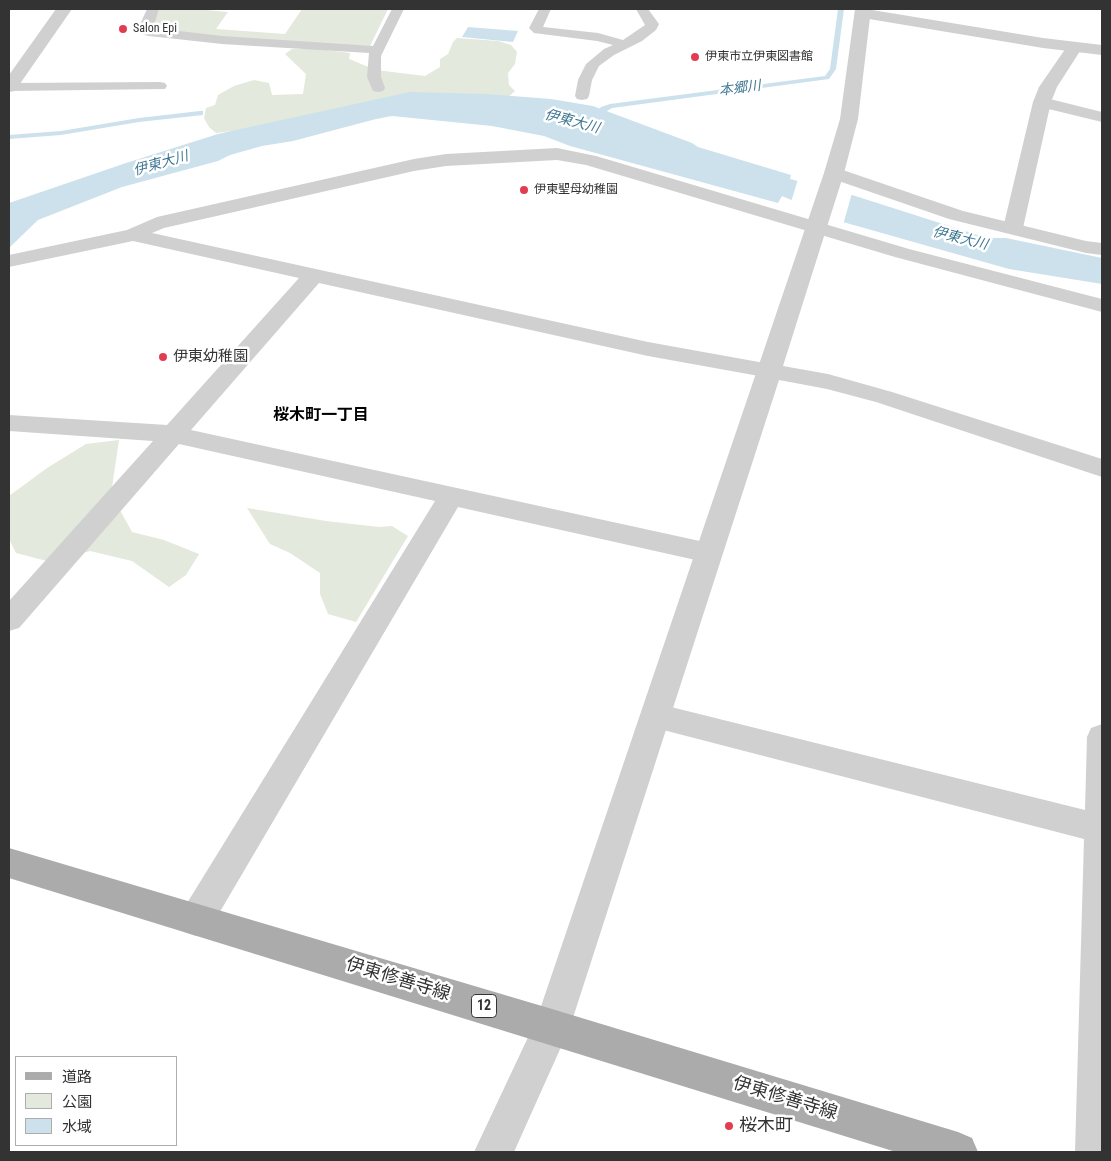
<!DOCTYPE html>
<html>
<head>
<meta charset="utf-8">
<style>
	body { margin:0 }
	#map { position:relative; width:1111px; height:1161px; overflow:hidden; background:#fff; font-family:"Roboto Condensed","Noto Sans JP",sans-serif }
	canvas { display:block }
	.frame { position:absolute; inset:0; border:10px solid #333; pointer-events:none }
	.legend { position:absolute; left:15px; top:1056px; width:162px; height:90px; box-sizing:border-box; background:#fff; border:1px solid #adadad; margin:0; padding:6px 9px; list-style:none; font-size:15px; color:#333 }
	.legend li { display:flex; align-items:center; gap:10px; height:25px }
	.legend b { width:25px; border:1px solid #adadad }
</style>
</head>
<body>
<div id="map">
<canvas width="1111" height="1161"></canvas>
<div class="frame"></div>
<ul class="legend">
<li><b style="height:6px;background:#ababab"></b>道路</li>
<li><b style="height:14px;background:#e3e9dc"></b>公園</li>
<li><b style="height:14px;background:#cce1eb"></b>水域</li>
</ul>
</div>
<script>
const ctx = document.querySelector('canvas').getContext('2d');
ctx.lineJoin = 'round';
function paint(path, color) {
  ctx.fillStyle = color;
  ctx.fill(path, 'evenodd');
}
function toPath(rows) {
  const path = new Path2D();
  for (const r of rows) {
    path.moveTo(r[0], r[1]);
    for (let i = 2; i < r.length; i += 2) path.lineTo(r[i], r[i + 1]);
  }
  return path;
}
function strokePath(path, color, width, dash) {
  ctx.strokeStyle = color;
  ctx.lineWidth = width;
  ctx.lineCap = dash ? 'butt' : 'round';
  ctx.setLineDash(dash || []);
  ctx.stroke(path);
}
function label(font, color, halo, rows, align = 'center') {
  ctx.font = font + ' "Roboto Condensed","Noto Sans JP",sans-serif';
  ctx.lineWidth = 5;
  ctx.setLineDash([]);
  ctx.textBaseline = 'middle';
  ctx.strokeStyle = halo;
  ctx.fillStyle = color;
  for (const [text, x, y, turn = 0] of rows) {
    ctx.save();
    ctx.translate(x, y);
    ctx.rotate((+turn || 0) * Math.PI / 180);
    ctx.textAlign = isNaN(turn) ? turn : align;
    if (halo) ctx.strokeText(text, 0, 0);
    ctx.fillText(text, 0, 0);
    ctx.restore();
  }
}
paint(toPath([
	[159,9,196,9,228,12,216,29,285,34,302,9,388,9,370,46,280,42,169,32,154,28,155,17],
	[457,38,498,41,511,45,517,52,515,64,508,73,509,85,515,91,507,98,216,133,209,127,204,118,206,108,215,105,218,95,234,86,254,80,269,83,272,95,303,94,306,74,285,54,292,49,318,49,350,53,349,59,376,70,425,76,440,67,440,59,448,54,453,42],
	[119,440,111,494,132,532,164,540,199,554,186,575,169,587,132,561,90,551,51,562,16,553,9,539,9,496,47,468,86,444],
	[247,508,326,521,379,527,392,526,408,536,356,622,328,614,320,594,320,573,290,553,270,544]
]), '#e3e9dc');
paint(toPath([
	[468,27,518,31,513,42,462,37],
	[410,92,486,94,551,99,593,106,692,143,698,147,791,175,790,179,849,194,987,238,1006,238,1102,258,1102,284,1009,269,843,222,782,196,778,203,570,146,544,136,492,126,392,116,376,119,293,141,262,146,230,155,218,161,122,187,38,220,9,248,9,203,126,163,218,134]
]), '#cce1eb');
paint(toPath([
	[798,179,852,193,843,225,791,202]
]), '#fff');
paint(toPath([
	[838,9,844,9,836,69,829,79,612,108,607,111,597,123,590,121,601,107,610,104,825,76,830,69,838,9],
	[200,111,203,111,203,115,139,122,61,135,9,139,9,135,61,131,139,118,200,111]
]), '#cce1eb');
paint(toPath([
	[147,9,159,9,153,28,222,36,373,46,392,9,404,9,381,56,381,77,385,88,383,91,378,92,373,91,367,77,369,53,222,44,149,36,144,35,138,29,147,9],
	[539,9,551,9,543,27,598,33,623,40,645,25,636,9,648,9,659,24,656,30,642,41,614,55,599,66,592,80,589,96,587,99,582,100,577,99,575,96,578,80,586,64,604,49,613,45,597,41,534,33,529,28,539,9],
	[160,82,165,83,167,86,165,89,9,91,9,83,160,82]
]), '#d0d0d0');
paint(toPath([
	[866,9,1043,38,1102,45,1102,55,1043,48,863,18,857,16,855,13,857,10,866,9],
	[1042,97,1102,112,1102,122,1036,106,1033,102,1036,98,1042,97],
	[557,148,596,156,909,249,1102,299,1102,312,895,257,586,165,557,160,446,166,414,171,164,228,152,233,648,342,770,364,778,366,782,371,778,376,770,378,648,356,319,283,191,430,709,543,719,546,722,553,719,560,709,563,458,507,208,932,196,936,184,932,179,920,184,908,435,501,179,444,19,628,9,631,9,601,153,441,9,431,9,415,167,425,299,278,133,241,9,267,9,255,127,230,157,217,414,159,446,154,557,148],
	[834,167,963,211,1086,241,1102,243,1102,255,1086,253,949,219,827,177,824,173,827,169,834,167],
	[655,703,1085,810,1087,737,1091,728,1102,724,1102,1152,1075,1152,1084,839,644,725,640,716,644,707,655,703],
	[552,1009,565,1014,570,1027,514,1152,474,1152,539,1014,552,1009]
]), '#d0d0d0');
paint(toPath([
	[56,9,72,9,15,91,9,92,9,75,56,9],
	[855,9,871,9,858,119,844,173,783,366,828,374,892,392,1102,459,1102,477,876,402,827,389,779,380,570,1027,565,1040,552,1045,539,1040,534,1027,824,173,840,119,855,9],
	[1074,43,1080,45,1082,48,1057,87,1051,102,1023,228,1020,232,1013,234,1006,232,1003,228,1033,102,1039,87,1068,45,1074,43]
]), '#d0d0d0');
paint(toPath([
	[9,848,552,1009,958,1132,972,1138,978,1152,896,1152,9,878,9,848]
]), '#ababab');
for (const [x, y, r, color] of [
	[123,29,5,"#e23c51"],
	[695,57,5,"#e23c51"],
	[524,190,5,"#e23c51"],
	[163,357,5,"#e23c51"],
	[729,1126,5,"#e23c51"]
]) {
  const dot = new Path2D();
  dot.arc(x, y, r, 0, 2 * Math.PI);
  ctx.fillStyle = color;
  ctx.fill(dot);
  strokePath(dot, '#fff', 2);
}
label('12px', '#333', '#fff', [
	["Salon Epi",133,29],
	["伊東市立伊東図書館",705,57],
	["伊東聖母幼稚園",534,190]
], 'left');
label('italic 14px', '#417894', '#fff', [
	["本郷川",740,89,-7],
	["伊東大川",572,122,15],
	["伊東大川",161,164,-16],
	["伊東大川",960,239,14]
]);
for (const [x, y, w] of [
	[484,1006,25]
]) {
  const box = new Path2D();
  box.roundRect(x - w / 2, y - 11.5, w, 23, 4);
  ctx.fillStyle = '#fff';
  ctx.fill(box);
  strokePath(box, '#333', 1);
}
label('bold 14px', '#333', null, [
	["12",484,1006]
]);
label('15px', '#333', '#fff', [
	["伊東幼稚園",173,357]
], 'left');
label('bold 16px', '#000', '#fff', [
	["桜木町一丁目",321,416]
]);
label('18px', '#333', '#fff', [
	["伊東修善寺線",398,980,17],
	["伊東修善寺線",785,1099,17]
]);
label('18px', '#333', '#fff', [
	["桜木町",739,1126]
], 'left');
</script>
</body>
</html>
